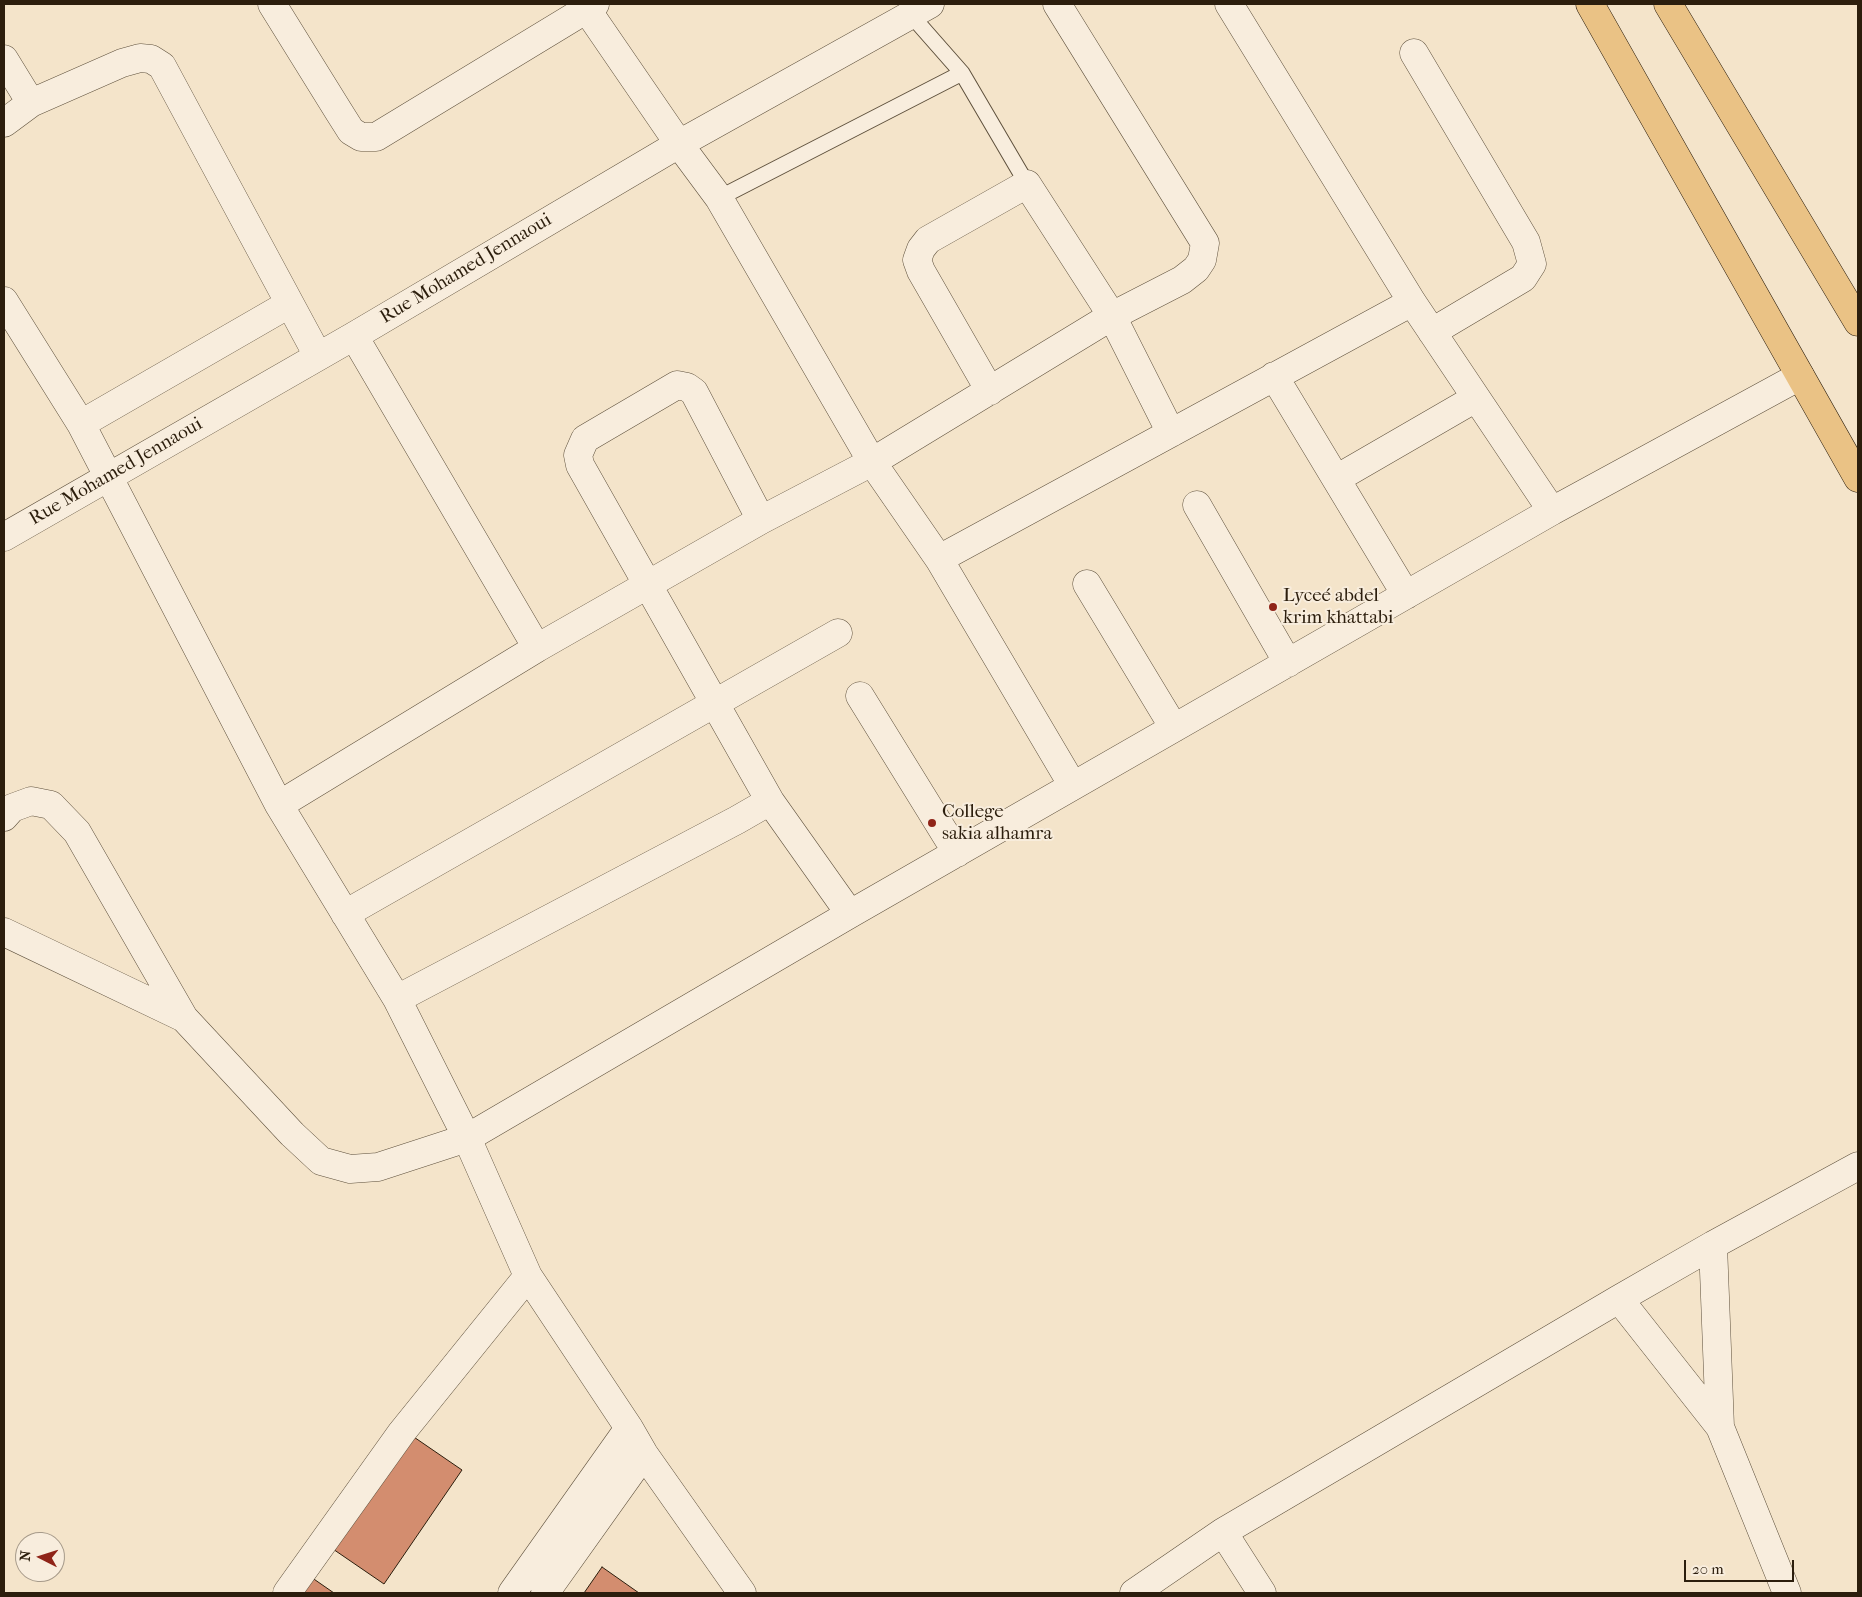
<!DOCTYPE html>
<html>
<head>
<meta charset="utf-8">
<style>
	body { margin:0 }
	#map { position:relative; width:1862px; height:1597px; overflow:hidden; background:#f4e4ca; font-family:"IM FELL French Canon",serif }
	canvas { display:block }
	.frame { position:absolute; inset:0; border:5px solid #2c1e0d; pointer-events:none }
	.north { position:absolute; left:15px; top:1532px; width:50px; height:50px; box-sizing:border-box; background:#f8eddd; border:1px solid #a69a8a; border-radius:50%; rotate:275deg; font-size:14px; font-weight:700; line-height:20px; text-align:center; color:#2c1e0d }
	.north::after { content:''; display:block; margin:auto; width:18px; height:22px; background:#8f2418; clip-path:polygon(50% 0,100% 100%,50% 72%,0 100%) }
	.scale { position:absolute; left:1684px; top:1560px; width:110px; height:22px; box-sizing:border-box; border:2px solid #2c1e0d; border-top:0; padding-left:6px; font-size:15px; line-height:18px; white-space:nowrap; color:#2c1e0d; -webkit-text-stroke:4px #f8eddd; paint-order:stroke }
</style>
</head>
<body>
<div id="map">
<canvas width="1862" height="1597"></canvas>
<div class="frame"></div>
<div class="north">N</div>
<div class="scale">20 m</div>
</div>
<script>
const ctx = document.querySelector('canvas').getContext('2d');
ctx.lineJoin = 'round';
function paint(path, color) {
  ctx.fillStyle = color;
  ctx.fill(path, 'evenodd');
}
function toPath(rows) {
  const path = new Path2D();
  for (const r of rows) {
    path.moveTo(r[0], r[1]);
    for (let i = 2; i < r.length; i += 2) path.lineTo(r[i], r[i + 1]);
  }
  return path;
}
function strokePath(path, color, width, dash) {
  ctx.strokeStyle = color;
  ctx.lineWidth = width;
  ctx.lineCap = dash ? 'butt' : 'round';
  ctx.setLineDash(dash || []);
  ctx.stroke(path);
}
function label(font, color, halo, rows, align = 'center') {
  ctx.font = font + ' "IM FELL French Canon",serif';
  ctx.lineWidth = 4;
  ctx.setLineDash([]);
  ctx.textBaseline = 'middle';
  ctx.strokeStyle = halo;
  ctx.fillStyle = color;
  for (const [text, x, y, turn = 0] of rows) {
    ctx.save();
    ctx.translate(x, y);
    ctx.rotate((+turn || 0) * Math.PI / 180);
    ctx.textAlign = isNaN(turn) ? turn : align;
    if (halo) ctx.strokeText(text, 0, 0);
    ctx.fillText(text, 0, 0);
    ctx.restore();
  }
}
const building = toPath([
	[408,1433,462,1470,384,1584,330,1547,408,1433],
	[602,1567,639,1593,584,1593,602,1567],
	[308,1575,334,1593,295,1593,308,1575]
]);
paint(building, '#d38d6f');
strokePath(building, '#2c1e0d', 1);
const lane = toPath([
	[962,73,1027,184],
	[719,198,962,73,911,15]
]);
const street = toPath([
	[272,4,339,112,351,131,361,137,376,137,595,4],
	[583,4,679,144,719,198,872,462,939,559,1073,786],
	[1229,4,1412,302,1552,511],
	[1414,53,1526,242,1532,264,1523,278,1432,332],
	[4,59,31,103],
	[4,123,31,103,122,63,140,58,151,59,162,66,318,356],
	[4,301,81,424,279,805,397,999,467,1138,528,1276,629,1428,644,1454,742,1593],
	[354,336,537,648],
	[1274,376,1406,595],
	[990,391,921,271,917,260,921,249,928,240,1027,184,1112,316,1171,433],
	[81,424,289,304],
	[1336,479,1476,398],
	[1197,505,1288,663],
	[761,520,694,392,687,387,677,385,585,439,578,455,580,465,770,801],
	[4,537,354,336,679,144,930,4],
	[939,559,1412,302],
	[1087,584,1174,728],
	[860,696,957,853],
	[279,805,537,648,761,520,872,462,1112,316,1182,280,1196,269,1202,260,1205,243,1057,4],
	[4,817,12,808,31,801,51,805,77,832,184,1018],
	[345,914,838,633],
	[4,932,184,1018,292,1134,321,1161,350,1169,378,1167,467,1138,850,914,1552,511,1800,376],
	[397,999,737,820,770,801,850,914],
	[1713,1245,1720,1427],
	[1619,1299,1720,1427,1787,1593],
	[1223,1532,1262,1593],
	[287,1593,402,1432,528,1276],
	[512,1593,629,1428],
	[545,1593,644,1454],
	[1134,1593,1223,1532,1619,1299,1713,1245,1858,1166]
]);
const primary = toPath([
	[1590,4,1858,478],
	[1668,4,1858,322]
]);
strokePath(lane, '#5e503c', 17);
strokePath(street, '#5e503c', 29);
strokePath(primary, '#2c1e0d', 29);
strokePath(lane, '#f8eddd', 15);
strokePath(street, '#f8eddd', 28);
strokePath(primary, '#eac285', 28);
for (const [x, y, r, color] of [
	[1273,607,5,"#8f2418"],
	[932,823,5,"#8f2418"]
]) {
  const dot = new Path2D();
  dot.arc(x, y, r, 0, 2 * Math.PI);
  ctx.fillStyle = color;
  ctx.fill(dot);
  strokePath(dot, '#f8eddd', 2);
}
label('19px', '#2c1e0d', '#f8eddd', [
	["Rue Mohamed Jennaoui",466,269,-31],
	["Rue Mohamed Jennaoui",116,472,-30]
]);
label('19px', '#2c1e0d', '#f8eddd', [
	["Lyceé abdel",1283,596],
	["krim khattabi",1283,618],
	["College",942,812],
	["sakia alhamra",942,834]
], 'left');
</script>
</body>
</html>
